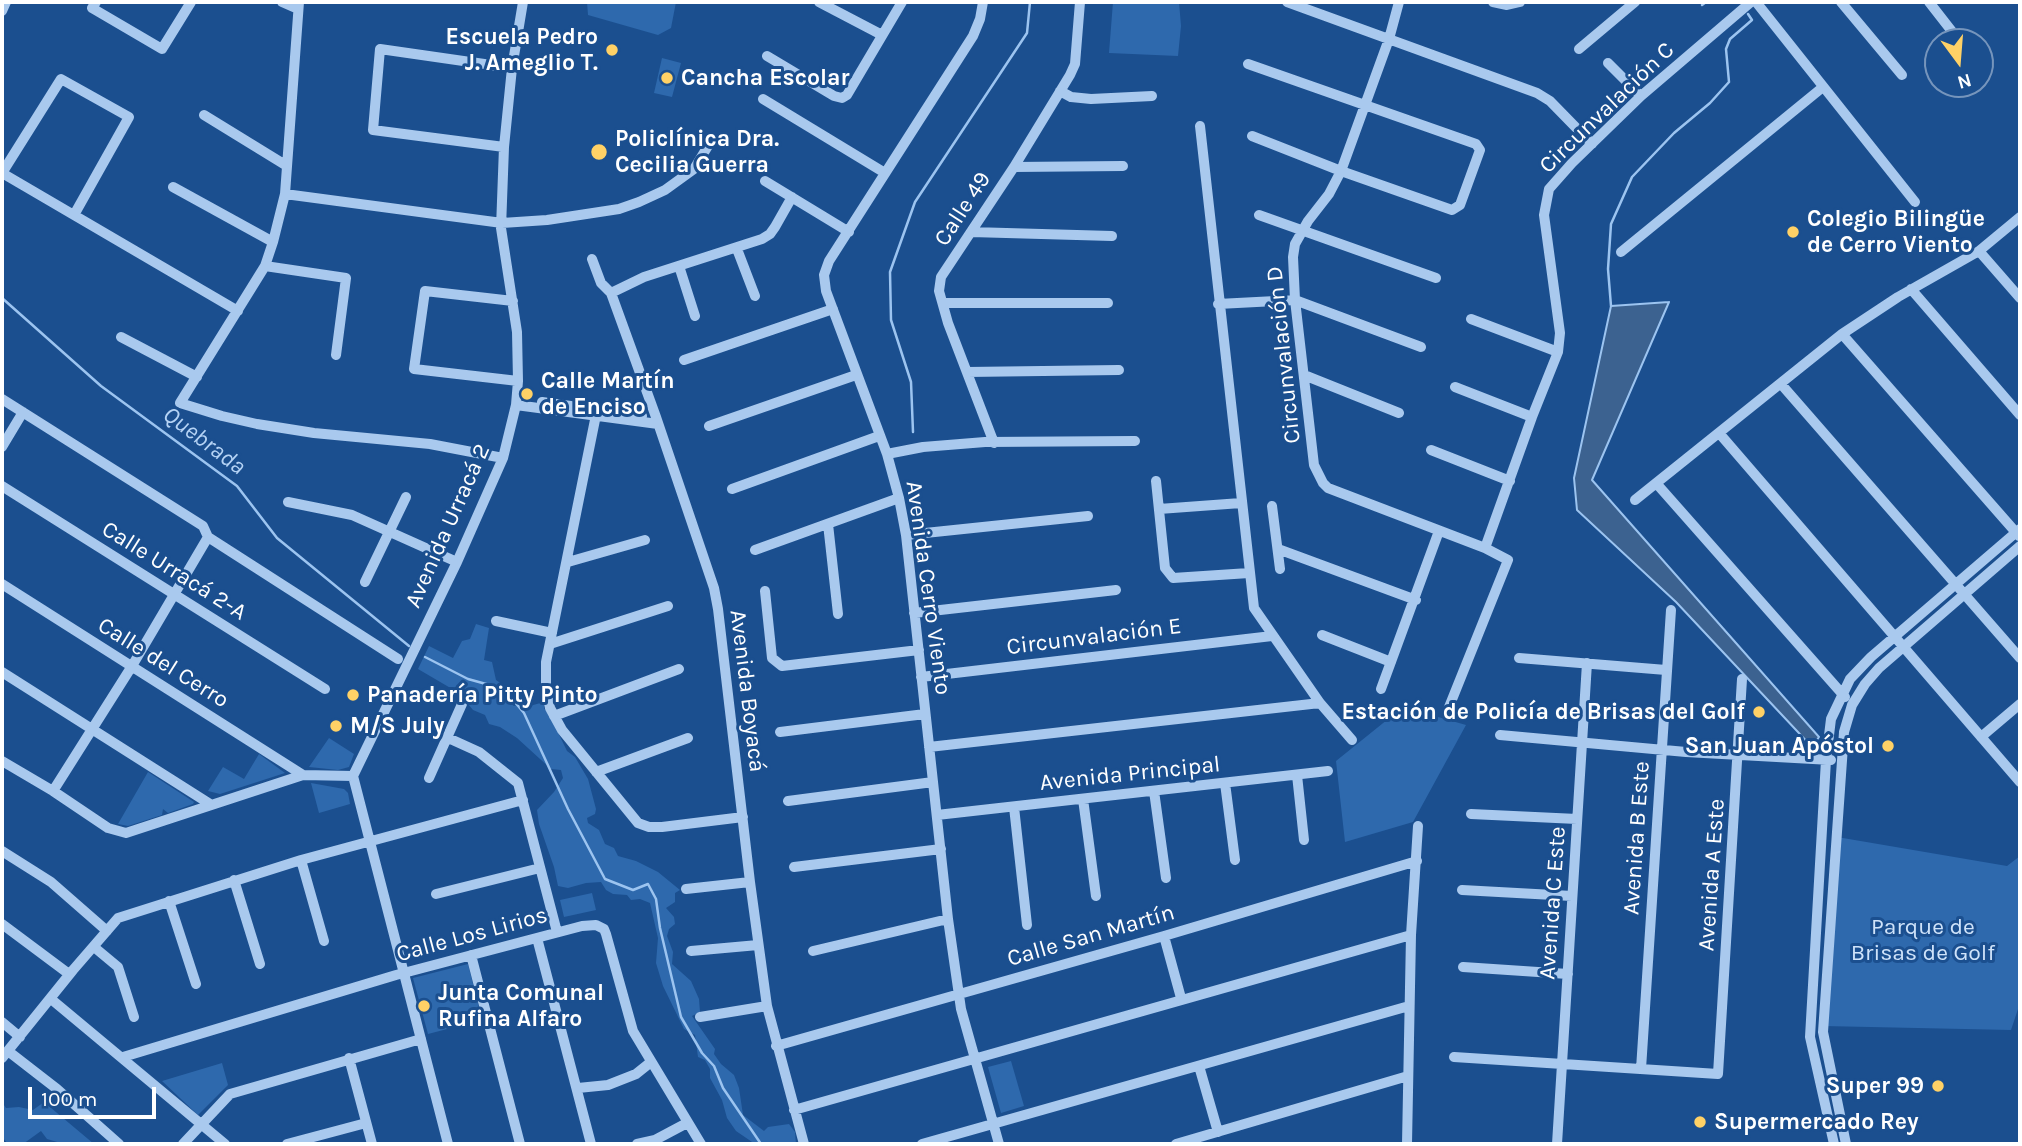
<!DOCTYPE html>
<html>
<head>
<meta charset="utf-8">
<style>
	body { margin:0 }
	#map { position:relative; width:2022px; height:1146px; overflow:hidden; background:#1b4f8f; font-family:Karla,sans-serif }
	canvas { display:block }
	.frame { position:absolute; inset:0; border:4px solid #fff; pointer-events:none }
	.north { position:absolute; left:1924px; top:28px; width:70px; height:70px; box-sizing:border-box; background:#1b4f8f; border:2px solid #7695bc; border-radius:50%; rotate:164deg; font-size:19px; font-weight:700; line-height:28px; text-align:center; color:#fff }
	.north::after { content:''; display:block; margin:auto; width:24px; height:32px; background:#ffd166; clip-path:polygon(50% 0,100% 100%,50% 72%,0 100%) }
	.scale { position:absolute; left:28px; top:1087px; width:128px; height:32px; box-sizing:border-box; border:4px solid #fff; border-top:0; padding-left:9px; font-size:21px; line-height:24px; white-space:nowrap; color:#fff; -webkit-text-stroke:5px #1b4f8f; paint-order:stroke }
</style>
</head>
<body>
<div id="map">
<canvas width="2022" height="1146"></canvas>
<div class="frame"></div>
<div class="north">N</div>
<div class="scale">100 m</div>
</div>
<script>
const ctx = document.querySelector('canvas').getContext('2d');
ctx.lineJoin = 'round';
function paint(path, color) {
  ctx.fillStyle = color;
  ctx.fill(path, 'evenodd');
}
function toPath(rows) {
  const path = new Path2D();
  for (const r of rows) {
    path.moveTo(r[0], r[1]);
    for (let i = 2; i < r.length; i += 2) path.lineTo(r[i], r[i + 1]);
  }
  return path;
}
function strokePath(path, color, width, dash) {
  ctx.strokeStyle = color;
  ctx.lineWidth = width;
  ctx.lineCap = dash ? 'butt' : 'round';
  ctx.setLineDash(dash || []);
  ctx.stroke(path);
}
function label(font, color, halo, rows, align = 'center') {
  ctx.font = font + ' Karla,sans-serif';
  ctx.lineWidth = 6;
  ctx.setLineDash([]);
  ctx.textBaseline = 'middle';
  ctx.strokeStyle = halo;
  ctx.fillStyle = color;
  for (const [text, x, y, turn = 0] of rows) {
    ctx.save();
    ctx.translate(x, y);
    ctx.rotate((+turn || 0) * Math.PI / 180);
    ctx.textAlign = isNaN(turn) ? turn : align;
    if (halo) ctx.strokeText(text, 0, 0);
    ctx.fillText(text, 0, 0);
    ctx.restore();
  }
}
paint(toPath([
	[587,2,676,2,671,28,658,35,588,15],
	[1113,2,1179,2,1181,26,1178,56,1109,53],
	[662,58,681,63,672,97,654,93],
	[476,624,489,628,484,660,492,662,496,680,506,687,506,700,514,706,521,703,526,707,544,702,544,708,551,718,567,751,575,757,588,779,596,809,595,814,587,818,588,823,599,830,605,844,614,848,618,856,636,861,658,872,680,890,675,893,675,902,666,908,674,917,675,924,669,929,667,936,673,952,672,964,691,981,699,999,700,1012,692,1016,715,1049,714,1054,721,1064,734,1075,739,1088,743,1115,764,1131,768,1127,789,1124,795,1132,796,1144,755,1144,736,1131,727,1118,722,1100,710,1078,710,1069,705,1060,698,1057,695,1035,684,1029,663,986,656,963,658,938,650,903,640,899,631,900,627,895,613,894,606,890,601,882,586,883,568,888,558,886,554,867,539,824,537,810,554,792,563,778,561,770,551,769,517,738,500,727,489,724,485,715,473,710,459,693,418,669,429,646,453,658,462,641,470,639],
	[1403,707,1466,725,1413,822,1345,842,1336,761],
	[329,738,354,754,349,767,338,770,309,767],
	[259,754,285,773,220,794,208,791,223,767,244,779],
	[148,772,194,802,193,804,168,813,163,809,162,815,128,826,118,824],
	[311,783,344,789,348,793,350,804,319,813],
	[1837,837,2007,866,2020,856,2020,1003,2011,1030,1823,1026],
	[592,893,596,910,564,917,560,900],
	[468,964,482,1020,428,1034,413,978],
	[1011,1061,1024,1106,1001,1113,988,1067],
	[222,1063,228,1085,198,1115,162,1081],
	[2,1102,6,1108,19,1107,33,1110,44,1102,94,1144,64,1144,47,1139,41,1131,23,1144,8,1144,2,1137]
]), '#2e69ad');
const water = toPath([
	[1669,302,1592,480,1819,737,1812,747,1676,602,1577,510,1574,478,1611,306,1669,302]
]);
paint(water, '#3c6290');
strokePath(water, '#9cc4f0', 2);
strokePath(toPath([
	[1702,5,1706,2],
	[2,298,101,386,237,486,277,538,409,646],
	[1611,306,1608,269,1611,224,1632,177,1674,133,1710,103,1729,82,1726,49,1730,39,1752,20,1748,14],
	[913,432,911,382,891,320,890,272,915,202,1027,33,1030,2],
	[425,657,468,679,504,689,524,713,568,809,605,879,633,890,648,884,656,899,660,928,681,1017,702,1053,714,1066,723,1088,761,1144]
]), '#9cc4f0', 2.5);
strokePath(toPath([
	[96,2,92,8,162,49,191,2],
	[282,2,298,9],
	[299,2,285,194,273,242,265,266,180,403,222,416,257,424,314,433,430,444,503,458],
	[819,2,882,35],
	[983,2,980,19,973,36,829,261,824,275,826,291,887,454,899,498,906,535,948,919,961,1009,999,1144],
	[1287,2,1537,93,1550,101,1592,144],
	[1399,2,1389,39,1341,171,1329,194,1308,221,1295,244,1293,257,1295,300,1314,465,1323,483,1328,488,1485,548,1508,560,1447,712],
	[1493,2,1507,5,1520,2],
	[1756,2,1915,202],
	[1841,2,1902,75],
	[1929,2,1954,34],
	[2,11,6,2],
	[1579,49,1635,2],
	[767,56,834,96,842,98,847,95,902,2],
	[1608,63,1641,96],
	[1248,64,1476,144,1480,150,1460,205,1452,210,1341,171,1252,136],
	[1060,91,1071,97,1091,99,1152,96],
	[763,99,885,173],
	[204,115,287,166],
	[1200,126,1254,608,1320,703,1352,740],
	[504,147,373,130,380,49,512,68],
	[1014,167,1123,166],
	[2,173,61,79,129,117,74,215],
	[2,173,238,311],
	[765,181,849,232],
	[173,187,273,242],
	[285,194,502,223,547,220,619,209,639,202,665,190,694,169,711,141],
	[1259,215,1436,278],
	[971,232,1112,236],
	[737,249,755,296],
	[1979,251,2020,298],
	[1621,252,1823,87],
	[592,259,601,283,611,293,656,417,714,588,718,609,750,882,767,1006,804,1144],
	[265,266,346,278,336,355],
	[679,266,695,316],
	[1911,289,2020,415],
	[611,293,644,277,762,239,770,234,775,227,792,197],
	[513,301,425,291,414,369,518,381],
	[943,303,1108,303],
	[1218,304,1295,300,1421,347],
	[1471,319,1558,352],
	[1842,334,2019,536],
	[121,337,197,377],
	[684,360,833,309],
	[967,372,1119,370],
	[1304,375,1399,413],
	[1781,384,2020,658],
	[1455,387,1532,417],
	[2,399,203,526,208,537,398,659],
	[542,402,642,416],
	[516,405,658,424],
	[597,410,546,662,546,688,550,708,562,730,638,823,649,827,662,827,743,817],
	[709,426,856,375],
	[1719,433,2020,782],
	[994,443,948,323,939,291,941,277,1014,167,1070,75,1075,64,1080,2],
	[2,447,23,412],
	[1431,450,1510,481],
	[887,454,923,447,985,442,1135,441],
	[1156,481,1165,568,1173,578,1249,573],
	[1656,483,1845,697],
	[2,486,325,689],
	[732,489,879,436],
	[1635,500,1842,334,1898,297,1979,251,2020,217],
	[288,502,352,515,457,562],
	[1272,506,1280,569],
	[1159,509,1241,503],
	[828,524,838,614],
	[906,535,1088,516],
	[1485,548,1532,417,1558,352,1560,333,1544,215,1549,189,1572,163,1641,96,1751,2],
	[1278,549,1416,600],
	[755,550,899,498],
	[568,562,645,540],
	[365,582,406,497],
	[2,584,303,775],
	[765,591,772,658,782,666,919,650],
	[914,613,1116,590],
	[496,621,552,633],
	[1322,635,1391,662],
	[550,644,668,606],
	[1519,658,1666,670],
	[2,672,210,804],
	[921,677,1272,636],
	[1381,689,1439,531],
	[554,716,679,669],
	[780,732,925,714],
	[1500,735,1686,752,1831,760],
	[446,737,479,752,518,783,557,932],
	[1981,737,2020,704],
	[929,747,1320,703],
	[2,761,53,791,108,828,126,833,303,775,353,776],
	[596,772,688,738],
	[1297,775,1304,840],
	[429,778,462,704],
	[1225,783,1235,860],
	[53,791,132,666,208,537],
	[1154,791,1166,878],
	[1083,799,1096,896],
	[788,801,933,782],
	[1014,807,1027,925],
	[1471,814,1577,819],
	[937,815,1328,771],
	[2,851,51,882,107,931],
	[301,860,324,941],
	[794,867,941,849],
	[234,880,260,964],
	[686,889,750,882],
	[1462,890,1572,896],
	[436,894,540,868],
	[169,901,196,984],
	[2,924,69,974],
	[1164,936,1181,998],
	[537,938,591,1144],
	[94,947,118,967,134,1017],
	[691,951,758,945],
	[813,951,948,919],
	[471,955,520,1144],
	[1463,967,1568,974],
	[51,999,225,1144],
	[700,1017,767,1006],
	[2,1022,20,1037],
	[776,1046,1164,936,1417,861],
	[8,1051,57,1089,119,1144],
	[123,1057,396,975,582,926,596,925,604,929,606,934,633,1031,701,1144],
	[1454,1057,1718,1074,1742,679],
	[2,1058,73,970,118,918,301,860,523,800],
	[349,1058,372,1144],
	[1199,1066,1218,1132],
	[1641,1069,1671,610],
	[578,1088,608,1085,636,1074,651,1062],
	[794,1110,1411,935],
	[183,1144,230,1094,421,1039],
	[287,1144,366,1123],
	[448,1144,353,776,457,562,503,458,516,405,518,381,517,332,501,228,504,147,512,68,523,2],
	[637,1144,655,1140,687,1123],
	[922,1144,1409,1006],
	[1176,1144,1408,1076],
	[1407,1144,1411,935,1418,826],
	[1557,1144,1587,663],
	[1834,1144,1810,1037,1826,760,1831,719,1850,679,1871,657,2020,529],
	[1846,1144,1823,1032,1844,732,1852,705,1865,684,1879,668,2020,546]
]), '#a9c9ee', 10);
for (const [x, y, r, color] of [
	[612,50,7,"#ffd166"],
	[667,78,7,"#ffd166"],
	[599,152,9,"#ffd166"],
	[1793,232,7,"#ffd166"],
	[527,394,7,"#ffd166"],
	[353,695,7,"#ffd166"],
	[1759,712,7,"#ffd166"],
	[336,726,7,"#ffd166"],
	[1888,746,7,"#ffd166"],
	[424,1006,7,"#ffd166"],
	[1938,1086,7,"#ffd166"],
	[1700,1122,7,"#ffd166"]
]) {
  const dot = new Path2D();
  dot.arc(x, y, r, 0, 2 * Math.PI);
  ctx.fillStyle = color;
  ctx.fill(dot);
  strokePath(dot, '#1b4f8f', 2.5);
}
label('bold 23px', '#fff', '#1b4f8f', [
	["Escuela Pedro",598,37,"right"],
	["J. Ameglio T.",598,63,"right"],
	["Cancha Escolar",681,78],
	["Policlínica Dra.",615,139],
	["Cecilia Guerra",615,165],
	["Colegio Bilingüe",1807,219],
	["de Cerro Viento",1807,245],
	["Calle Martín",541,381],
	["de Enciso",541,407],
	["Panadería Pitty Pinto",367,695],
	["Estación de Policía de Brisas del Golf",1745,712,"right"],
	["M/S July",350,726],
	["San Juan Apóstol",1874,746,"right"],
	["Junta Comunal",438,993],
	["Rufina Alfaro",438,1019],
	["Super 99",1924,1086,"right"],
	["Supermercado Rey",1714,1122]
], 'left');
label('23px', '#fff', '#1b4f8f', [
	["Circunvalación C",1607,108,-44],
	["Calle 49",963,209,-57],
	["Circunvalación D",1284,355,-96],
	["Avenida Urracá 2",448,526,-66],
	["Calle Urracá 2-A",174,571,32],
	["Avenida Cerro Viento",928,588,82],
	["Circunvalación E",1094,637,-7],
	["Calle del Cerro",163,663,32],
	["Avenida Boyacá",747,691,83],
	["Avenida Principal",1130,774,-6],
	["Avenida B Este",1637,838,-86],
	["Avenida A Este",1712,875,-86],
	["Avenida C Este",1553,903,-86],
	["Calle Los Lirios",472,935,-15],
	["Calle San Martín",1091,936,-16]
]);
label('23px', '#cfe3fa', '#1b4f8f', [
	["Parque de",1923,927],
	["Brisas de Golf",1923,953]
]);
label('italic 24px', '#b5d3f5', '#1b4f8f', [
	["Quebrada",204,441,37]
]);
</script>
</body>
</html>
